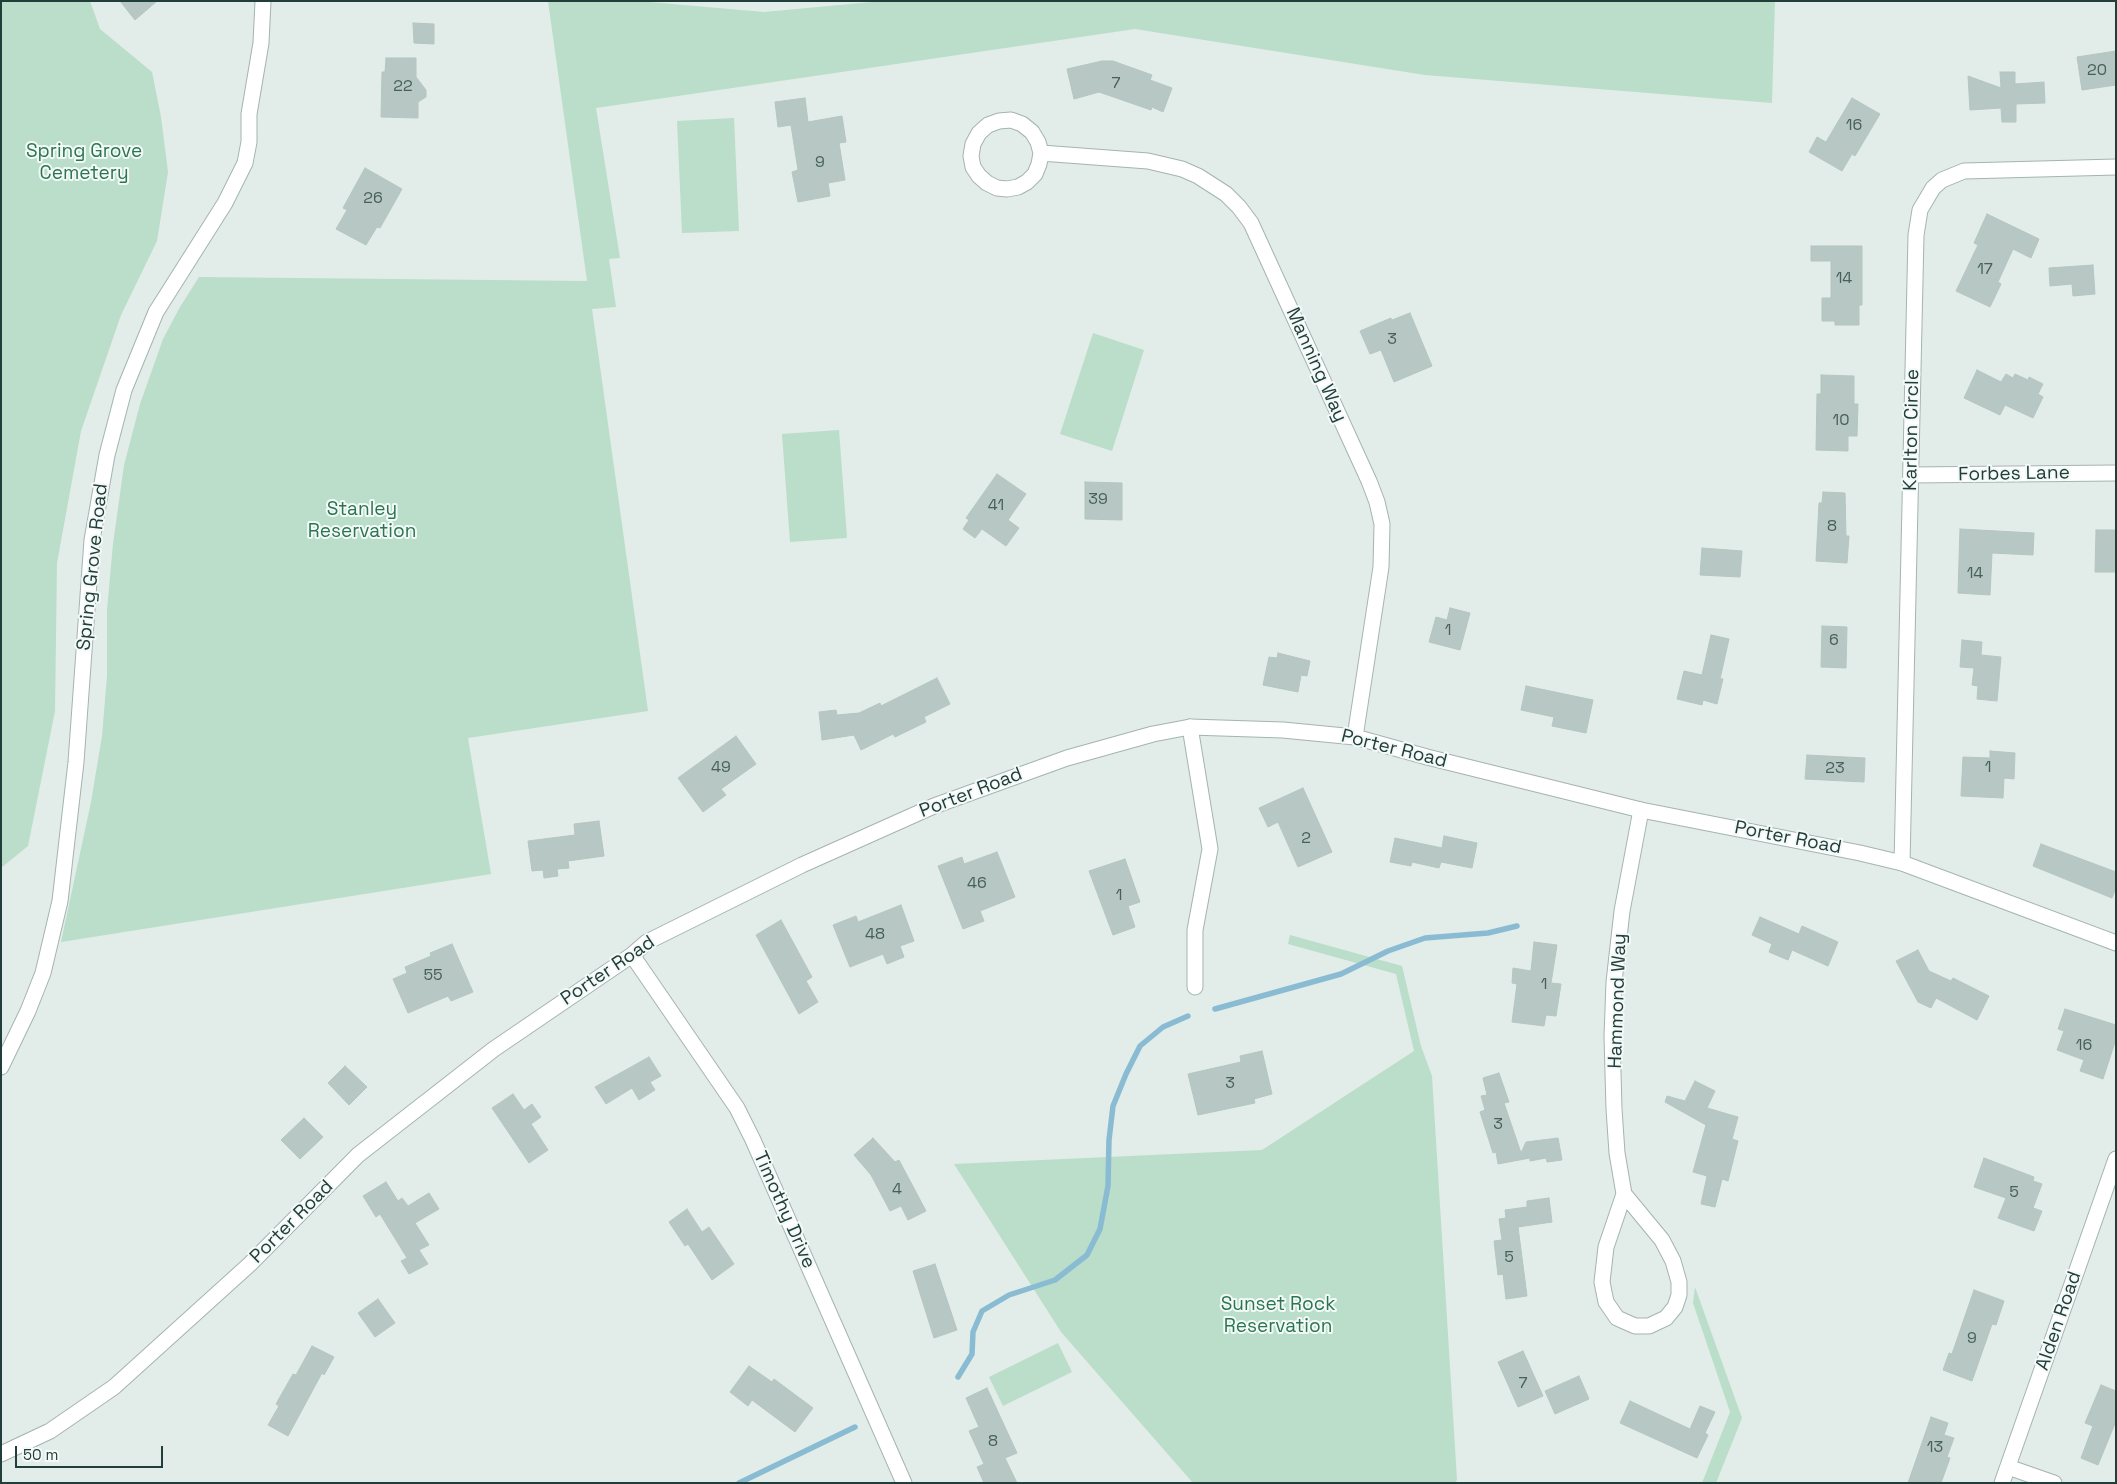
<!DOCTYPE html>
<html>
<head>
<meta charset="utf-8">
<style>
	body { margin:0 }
	#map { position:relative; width:2117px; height:1484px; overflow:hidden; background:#e2ece9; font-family:"Space Grotesk",sans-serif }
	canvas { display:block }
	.frame { position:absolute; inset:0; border:2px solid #223e3a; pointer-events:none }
	.scale { position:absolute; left:15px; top:1446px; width:148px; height:22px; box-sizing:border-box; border:2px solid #223e3a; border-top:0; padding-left:6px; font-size:15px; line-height:18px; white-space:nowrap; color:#223e3a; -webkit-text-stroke:4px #f3f9f7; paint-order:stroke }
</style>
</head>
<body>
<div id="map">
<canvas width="2117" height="1484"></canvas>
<div class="frame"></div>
<div class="scale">50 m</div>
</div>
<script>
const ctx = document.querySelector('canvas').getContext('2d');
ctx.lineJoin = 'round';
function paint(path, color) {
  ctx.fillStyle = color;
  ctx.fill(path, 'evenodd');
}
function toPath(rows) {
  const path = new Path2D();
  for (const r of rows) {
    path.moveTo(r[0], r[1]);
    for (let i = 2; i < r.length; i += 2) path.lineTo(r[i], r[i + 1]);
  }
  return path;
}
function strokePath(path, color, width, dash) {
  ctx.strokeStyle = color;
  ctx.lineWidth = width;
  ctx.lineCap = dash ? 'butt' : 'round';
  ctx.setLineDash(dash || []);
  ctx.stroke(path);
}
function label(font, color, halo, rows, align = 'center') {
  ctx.font = font + ' "Space Grotesk",sans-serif';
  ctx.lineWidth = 4;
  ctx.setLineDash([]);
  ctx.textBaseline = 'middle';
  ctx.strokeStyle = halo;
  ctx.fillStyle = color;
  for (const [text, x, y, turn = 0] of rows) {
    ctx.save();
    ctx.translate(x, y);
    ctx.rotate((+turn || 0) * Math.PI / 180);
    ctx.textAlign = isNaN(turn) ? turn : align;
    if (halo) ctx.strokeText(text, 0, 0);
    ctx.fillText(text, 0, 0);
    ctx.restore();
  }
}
paint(toPath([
	[1,1,90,1,100,29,152,72,161,117,168,172,157,241,121,315,81,431,57,563,55,711,28,846,1,868],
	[548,1,638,1,764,12,883,1,1775,1,1772,103,1425,75,1135,29,596,108,620,258,609,259,616,307,592,309,648,711,468,738,491,874,61,942,91,802,102,736,107,676,107,610,113,544,124,465,140,404,163,339,180,307,199,277,587,281],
	[734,118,739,231,682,233,677,121],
	[1093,333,1144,350,1112,451,1060,434],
	[839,430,847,538,790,542,782,434],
	[1290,935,1402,966,1421,1046,1432,1076,1457,1480,1455,1483,1193,1483,1061,1332,954,1164,1262,1150,1414,1051,1396,974,1288,944],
	[1695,1287,1742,1418,1716,1483,1702,1483,1730,1412,1693,1303],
	[1058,1343,1072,1372,1003,1406,989,1377]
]), '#badec9');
strokePath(toPath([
	[1215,1009,1341,974,1388,951,1425,938,1488,933,1517,926],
	[958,1377,972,1354,973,1332,982,1311,1009,1295,1055,1280,1087,1255,1100,1229,1108,1186,1109,1140,1113,1106,1126,1074,1140,1046,1163,1027,1188,1016],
	[739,1483,855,1427]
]), '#89bcd2', 5.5);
const building = toPath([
	[120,1,157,1,135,20,120,1],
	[413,23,434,24,434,44,414,43,413,23],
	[2116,51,2116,85,2082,90,2077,57,2116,51],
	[386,58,416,58,416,77,426,90,426,97,418,102,418,118,381,117,382,72,385,72,386,58],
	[1102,61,1113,61,1152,75,1150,80,1172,88,1163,112,1152,107,1151,110,1099,92,1074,99,1067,69,1102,61],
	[2000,72,2015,72,2015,84,2044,82,2045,103,2016,104,2016,122,2002,122,2001,108,1970,110,1968,76,2001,88,2000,72],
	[805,98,808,122,842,116,846,142,839,143,845,180,828,183,830,196,798,202,792,172,798,170,791,125,778,127,775,102,805,98],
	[1852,98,1880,114,1855,156,1852,154,1842,171,1809,152,1817,137,1826,142,1852,98],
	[365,168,402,189,380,228,377,227,366,245,336,229,347,210,343,208,365,168],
	[1987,214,2039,239,2031,258,2013,249,1998,282,2001,284,1990,307,1956,291,1978,245,1974,243,1987,214],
	[1811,246,1862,246,1862,305,1859,305,1859,325,1835,325,1835,321,1822,321,1822,298,1831,298,1831,261,1811,261,1811,246],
	[2093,265,2095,294,2073,296,2072,284,2050,286,2049,268,2093,265],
	[1410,313,1432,366,1394,382,1381,350,1370,354,1360,331,1391,318,1392,320,1410,313],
	[1977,370,2001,382,2006,374,2013,378,2015,374,2028,380,2029,377,2043,384,2038,394,2043,397,2033,418,2005,405,2000,415,1964,398,1977,370],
	[1821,375,1854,376,1854,404,1858,404,1857,436,1848,436,1848,451,1816,450,1817,394,1821,394,1821,375],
	[997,474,1026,494,1008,520,1019,528,1006,546,982,529,975,538,963,529,969,520,966,518,997,474],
	[1085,482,1122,483,1122,520,1085,519,1085,482],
	[1823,492,1845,493,1846,536,1849,536,1847,563,1816,561,1819,503,1822,503,1823,492],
	[1960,529,2034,533,2033,555,1992,553,1990,595,1958,593,1960,529],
	[2096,530,2116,530,2116,572,2095,572,2096,530],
	[1702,548,1742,551,1740,577,1700,575,1702,548],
	[1450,608,1470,613,1460,650,1429,642,1436,617,1447,620,1450,608],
	[1822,626,1847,627,1846,668,1821,667,1822,626],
	[1711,635,1729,639,1720,679,1723,679,1717,704,1703,700,1702,705,1677,699,1684,671,1702,675,1711,635],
	[1962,640,1982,642,1981,655,2001,657,1997,701,1977,699,1978,686,1972,685,1974,668,1960,667,1962,640],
	[1278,653,1310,661,1307,676,1301,675,1298,692,1263,685,1269,657,1277,658,1278,653],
	[937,678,950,704,924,717,926,722,895,737,893,734,861,750,854,735,822,740,819,712,836,710,837,715,859,713,880,703,881,706,937,678],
	[1526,686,1593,700,1586,733,1552,726,1554,717,1521,710,1526,686],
	[736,736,756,764,721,789,726,795,703,812,678,778,736,736],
	[1990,751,2015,753,2014,779,2004,778,2003,798,1961,796,1963,757,1990,758,1990,751],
	[1807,755,1865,758,1864,782,1805,779,1807,755],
	[1303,788,1332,852,1298,867,1278,822,1268,827,1259,808,1303,788],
	[599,821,604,856,568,861,569,868,557,869,558,876,544,878,543,870,532,871,528,841,575,835,574,824,599,821],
	[1444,836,1477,843,1472,868,1441,862,1439,868,1412,862,1411,866,1390,862,1395,838,1442,848,1444,836],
	[2041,844,2116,872,2116,888,2112,898,2033,866,2041,844],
	[997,852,1015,897,980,911,984,921,963,929,938,866,962,857,964,864,997,852],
	[1125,859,1140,902,1128,906,1135,927,1113,935,1089,871,1125,859],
	[901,905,914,941,900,946,904,957,887,964,883,954,850,967,833,925,856,916,858,922,901,905],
	[1760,917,1799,934,1802,926,1838,942,1828,966,1792,950,1788,960,1769,952,1772,944,1752,935,1760,917],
	[781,920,812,977,806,981,818,1002,799,1014,756,935,781,920],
	[1534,942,1557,945,1551,983,1561,984,1556,1016,1546,1015,1544,1026,1512,1022,1517,984,1512,983,1513,968,1531,971,1534,942],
	[452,944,473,992,451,1001,448,996,408,1013,393,979,407,973,405,967,431,956,430,953,452,944],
	[1918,950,1929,971,1951,981,1953,978,1989,996,1977,1020,1936,998,1931,1008,1918,1002,1896,961,1918,950],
	[2065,1009,2116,1025,2116,1039,2103,1079,2080,1071,2084,1060,2057,1050,2064,1031,2058,1029,2065,1009],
	[1262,1051,1272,1094,1254,1099,1255,1103,1198,1115,1188,1074,1241,1062,1240,1056,1262,1051],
	[649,1057,661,1076,650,1082,655,1090,639,1100,632,1088,606,1104,595,1087,649,1057],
	[345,1066,367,1087,349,1105,328,1083,345,1066],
	[1499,1073,1509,1102,1504,1103,1521,1153,1526,1142,1558,1138,1562,1160,1547,1162,1546,1158,1530,1161,1530,1158,1498,1164,1496,1152,1493,1153,1480,1112,1485,1110,1481,1096,1487,1095,1483,1078,1499,1073],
	[1695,1081,1715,1091,1707,1108,1738,1117,1732,1139,1738,1141,1728,1181,1722,1179,1715,1207,1701,1204,1707,1176,1693,1172,1706,1125,1665,1102,1667,1096,1685,1101,1695,1081],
	[513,1094,524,1110,532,1104,541,1117,531,1124,548,1150,529,1163,492,1108,513,1094],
	[304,1118,323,1137,300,1159,281,1140,304,1118],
	[873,1138,895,1162,899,1160,926,1211,908,1220,901,1206,890,1211,871,1175,854,1155,873,1138],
	[1984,1158,2034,1177,2033,1181,2042,1184,2033,1208,2042,1211,2034,1231,1998,1218,2006,1198,1974,1187,1984,1158],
	[386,1182,398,1201,402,1198,408,1206,429,1193,439,1209,415,1223,429,1245,419,1250,428,1264,409,1274,401,1261,407,1258,380,1214,376,1217,363,1196,386,1182],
	[1549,1198,1552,1222,1518,1227,1527,1296,1506,1299,1503,1274,1498,1275,1494,1241,1502,1240,1499,1219,1506,1218,1505,1210,1527,1207,1527,1201,1549,1198],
	[687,1209,702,1232,709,1227,734,1264,712,1280,688,1244,685,1246,669,1222,687,1209],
	[935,1264,957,1330,934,1338,913,1271,935,1264],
	[1974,1290,2004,1301,1996,1325,1992,1324,1972,1381,1943,1370,1949,1353,1952,1354,1974,1290],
	[378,1299,395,1323,375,1337,358,1313,378,1299],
	[312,1346,334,1357,324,1375,322,1373,288,1436,268,1425,279,1406,276,1404,293,1374,296,1375,312,1346],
	[1523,1351,1543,1396,1518,1407,1498,1362,1523,1351],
	[749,1366,772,1382,774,1379,813,1408,795,1432,752,1400,748,1406,730,1392,749,1366],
	[1579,1376,1589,1399,1555,1414,1545,1391,1579,1376],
	[2101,1385,2116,1391,2116,1421,2098,1465,2081,1458,2093,1426,2085,1423,2101,1385],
	[987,1388,1017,1453,1005,1458,1017,1483,984,1483,977,1467,984,1464,969,1431,979,1427,966,1398,987,1388],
	[1630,1401,1690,1429,1700,1406,1715,1412,1705,1433,1708,1435,1697,1458,1620,1423,1630,1401],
	[1931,1417,1948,1423,1944,1435,1954,1438,1947,1457,1950,1458,1941,1483,1908,1483,1931,1417]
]);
paint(building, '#b7c7c3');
strokePath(building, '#b4c6c1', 1);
const minor = toPath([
	[1041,153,1039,164,1035,174,1027,182,1018,187,1007,189,997,188,987,183,979,176,973,167,971,156,973,144,979,133,988,125,999,121,1011,120,1022,124,1032,132,1038,142,1041,153,1148,161,1182,169,1198,176,1226,194,1239,207,1251,223,1369,481,1377,502,1382,524,1381,567,1355,737],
	[1911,475,2116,473],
	[1190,727,1210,849,1195,930,1195,987],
	[1902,863,1916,235,1920,210,1933,188,1942,180,1964,171,2116,167],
	[632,955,737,1108,753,1140,904,1483],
	[1,1067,28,1011,43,973,60,901,76,762,92,540,107,455,124,390,156,312,225,203,245,163,249,142,249,114,261,43,263,1],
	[1624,1194,1662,1240,1673,1261,1679,1282,1679,1295,1675,1307,1666,1318,1649,1326,1635,1326,1617,1318,1606,1302,1602,1282,1606,1247,1624,1194,1617,1153,1614,1109,1612,1036,1614,982,1622,911,1641,810],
	[2008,1467,2054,1483],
	[2002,1483,2116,1159]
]);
const tertiary = toPath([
	[1,1454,50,1431,114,1387,250,1264,358,1155,494,1049,632,955,647,942,802,865,934,806,1067,758,1153,734,1190,727,1283,730,1355,737,1427,757,1641,810,1860,853,1902,863,2116,943]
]);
strokePath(minor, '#a5b4b1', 17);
strokePath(tertiary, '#a5b4b1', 17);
strokePath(minor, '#fff', 15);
strokePath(tertiary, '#fff', 15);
label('16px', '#47605c', null, [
	["20",2097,71],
	["7",1116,84],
	["22",403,87],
	["16",1854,126],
	["9",820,163],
	["26",373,199],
	["17",1985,270],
	["14",1844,279],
	["3",1392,340],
	["10",1841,421],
	["39",1098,500],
	["41",996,506],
	["8",1832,527],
	["14",1975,574],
	["1",1448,631],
	["6",1834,641],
	["49",721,768],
	["1",1988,768],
	["23",1835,769],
	["2",1306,839],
	["46",977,884],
	["1",1119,896],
	["48",875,935],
	["55",433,976],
	["1",1544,985],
	["16",2084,1046],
	["3",1230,1084],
	["3",1498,1125],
	["4",897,1190],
	["5",2014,1193],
	["5",1509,1258],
	["9",1972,1339],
	["7",1523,1384],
	["8",993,1442],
	["13",1935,1448]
]);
label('19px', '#2b7553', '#f3f9f7', [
	["Spring Grove",84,152],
	["Cemetery",84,174],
	["Stanley",362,510],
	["Reservation",362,532],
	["Sunset Rock",1278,1305],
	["Reservation",1278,1327]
]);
label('19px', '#223e3a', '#f3f9f7', [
	["Manning Way",1316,365,66],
	["Karlton Circle",1912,430,-89],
	["Forbes Lane",2014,474,-1],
	["Spring Grove Road",93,567,-84],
	["Porter Road",1394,749,14],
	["Porter Road",971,793,-21],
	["Porter Road",1788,838,11],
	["Porter Road",608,971,-34],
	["Hammond Way",1618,1001,-88],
	["Timothy Drive",784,1210,66],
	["Porter Road",292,1222,-45],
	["Alden Road",2059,1321,-71]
]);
</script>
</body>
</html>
